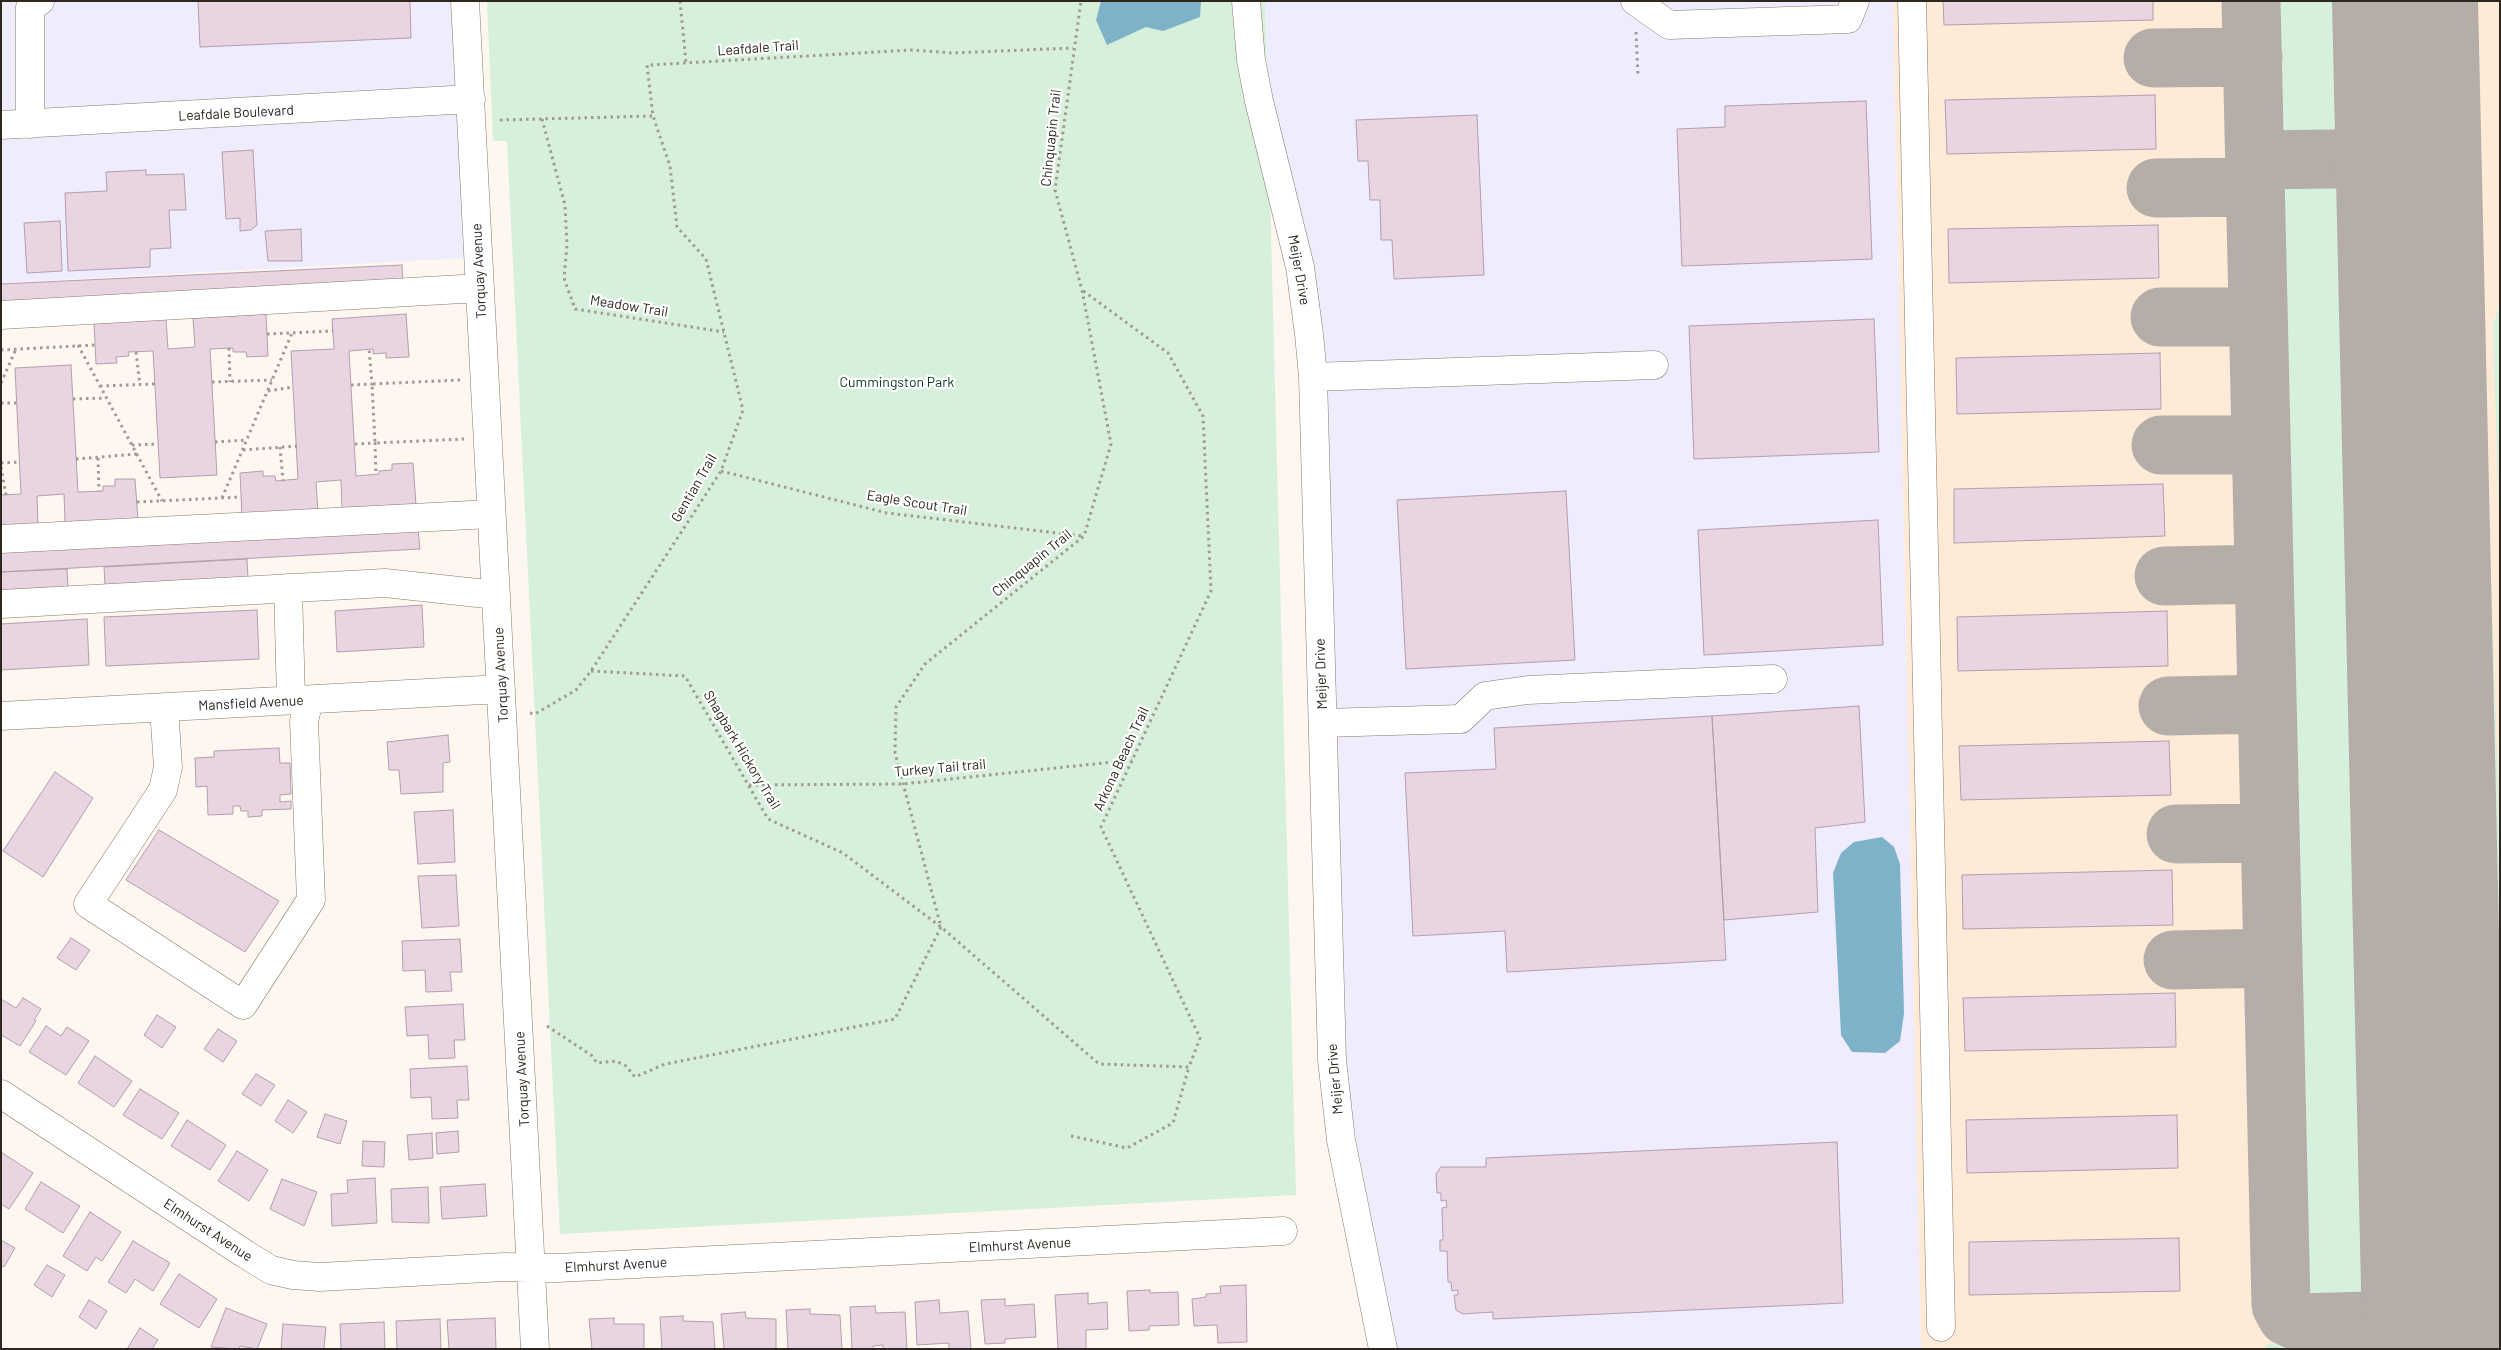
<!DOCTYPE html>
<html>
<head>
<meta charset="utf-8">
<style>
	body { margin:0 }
	#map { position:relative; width:2501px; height:1350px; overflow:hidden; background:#fef7f0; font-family:Barlow,sans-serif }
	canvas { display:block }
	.frame { position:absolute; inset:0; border:2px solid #2d2720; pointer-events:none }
</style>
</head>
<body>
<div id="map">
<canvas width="2501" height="1350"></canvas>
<div class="frame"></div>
</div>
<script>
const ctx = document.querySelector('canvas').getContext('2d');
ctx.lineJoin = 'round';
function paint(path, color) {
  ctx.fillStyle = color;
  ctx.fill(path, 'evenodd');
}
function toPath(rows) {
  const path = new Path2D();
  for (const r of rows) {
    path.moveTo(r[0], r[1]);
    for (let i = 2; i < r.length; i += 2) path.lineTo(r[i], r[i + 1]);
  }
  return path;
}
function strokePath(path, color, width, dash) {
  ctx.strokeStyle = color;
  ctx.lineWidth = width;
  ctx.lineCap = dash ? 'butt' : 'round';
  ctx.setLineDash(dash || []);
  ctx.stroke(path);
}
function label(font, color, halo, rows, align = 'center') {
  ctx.font = font + ' Barlow,sans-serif';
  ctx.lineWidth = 4.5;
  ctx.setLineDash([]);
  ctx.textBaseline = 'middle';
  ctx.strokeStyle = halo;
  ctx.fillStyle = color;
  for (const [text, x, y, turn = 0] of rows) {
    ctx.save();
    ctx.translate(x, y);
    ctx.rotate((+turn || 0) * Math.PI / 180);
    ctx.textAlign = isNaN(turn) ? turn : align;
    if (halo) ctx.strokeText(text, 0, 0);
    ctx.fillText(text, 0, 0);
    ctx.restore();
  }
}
paint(toPath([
	[1,1,452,1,466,258,1,283],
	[1265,1,1893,1,1921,1349,1397,1349,1350,1108,1344,1030,1324,336,1305,225,1283,147,1267,71]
]), '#efecfe');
paint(toPath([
	[1893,1,2500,1,2500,1349,1921,1349]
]), '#fdebd8');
paint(toPath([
	[487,1,1265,1,1296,1195,560,1234,507,141,493,141],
	[2264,1,2376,1,2379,137,2330,146,2276,138,2266,87],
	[2441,1,2477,1,2474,72,2465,95,2475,147,2480,254,2500,842,2500,1326,2473,1326],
	[2333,171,2380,178,2404,1299,2359,1309,2301,1304,2292,1243,2270,237,2277,182],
	[2500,302,2500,553,2493,325],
	[2488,1334,2500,1336,2500,1349,2266,1349,2266,1344]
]), '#d6f0db');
paint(toPath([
	[1101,1,1201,1,1200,17,1163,31,1146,27,1107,45,1096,20],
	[1882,837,1894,847,1900,864,1904,1013,1900,1041,1885,1053,1852,1052,1841,1035,1833,873,1841,853,1854,842]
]), '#7eb2c9');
strokePath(toPath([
	[2251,1,2281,1305,2287,1316,2302,1323,2435,1319],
	[2153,58,2253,57],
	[2255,160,2409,158],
	[2156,188,2255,187],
	[2160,317,2258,317],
	[2161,445,2261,445],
	[2164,576,2264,574],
	[2168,706,2267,704],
	[2176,834,2270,833],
	[2173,960,2273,958]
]), '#b5aea8', 59);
strokePath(toPath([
	[2405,1,2435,1332]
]), '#b5aea8', 146);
const building = toPath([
	[198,1,410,1,411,38,200,47,198,1],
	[1943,1,2153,1,2153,20,1944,25,1943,1],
	[2155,95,2156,149,1947,154,1945,100,2155,95],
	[1866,101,1872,259,1682,266,1677,129,1725,127,1725,106,1866,101],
	[1477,115,1484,275,1394,279,1392,240,1381,240,1380,200,1370,200,1368,161,1358,161,1356,120,1477,115],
	[253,150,257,225,251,230,240,231,240,218,226,219,222,152,253,150],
	[146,170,146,175,184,174,186,210,169,210,171,248,150,249,150,267,68,271,65,193,107,191,106,172,146,170],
	[60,221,62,271,27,273,24,223,60,221],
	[2158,225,2159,278,1949,283,1948,229,2158,225],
	[301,229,302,261,268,261,265,231,301,229],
	[402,265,403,285,1,305,1,284,402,265],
	[266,314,268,356,247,357,246,352,233,352,233,348,210,349,217,475,160,478,153,351,128,352,129,356,116,357,117,363,96,364,94,323,166,319,168,349,195,347,193,318,266,314],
	[406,314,409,357,386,358,386,353,373,354,373,349,349,351,356,476,379,474,379,471,392,470,392,464,413,463,416,505,342,509,341,480,316,482,318,512,242,517,240,473,263,471,263,476,275,476,276,481,298,479,291,351,334,349,332,319,406,314],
	[1874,319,1879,452,1694,459,1689,326,1874,319],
	[2160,353,2161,409,1957,414,1956,358,2160,353],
	[71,365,78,492,103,491,103,486,115,486,115,479,135,479,138,520,65,523,64,494,37,496,38,525,1,527,1,495,21,494,15,368,71,365],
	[2163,484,2165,536,1954,543,1954,489,2163,484],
	[1566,491,1575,660,1406,669,1397,500,1566,491],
	[1878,520,1883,645,1704,655,1698,530,1878,520],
	[418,530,420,549,1,572,1,551,418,530],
	[247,559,248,578,105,586,104,567,247,559],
	[67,569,68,587,1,590,1,572,67,569],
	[422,605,424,647,337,652,335,611,422,605],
	[257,610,259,659,106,666,104,617,257,610],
	[2167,611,2168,666,1958,671,1957,617,2167,611],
	[87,619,89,665,1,670,1,624,87,619],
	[1859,706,1865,822,1815,828,1818,912,1724,920,1712,716,1859,706],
	[1712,716,1726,960,1507,972,1505,931,1413,936,1405,773,1496,769,1494,728,1712,716],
	[448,735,450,762,443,763,443,792,401,794,399,770,389,770,387,742,448,735],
	[2169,741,2171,795,1961,800,1959,746,2169,741],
	[279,748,280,763,290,763,291,794,280,795,280,802,291,801,291,809,262,810,262,816,248,817,248,811,241,811,240,806,233,806,233,814,208,815,207,786,196,787,195,758,214,757,214,751,279,748],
	[55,772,93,798,43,877,3,851,55,772],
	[453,810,455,862,418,864,414,812,453,810],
	[159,830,279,901,245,952,126,880,159,830],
	[2172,870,2173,925,1963,929,1962,875,2172,870],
	[456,875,459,926,422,928,418,876,456,875],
	[71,938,90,950,76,970,57,958,71,938],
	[460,939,462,972,450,972,452,991,426,992,425,970,403,971,402,941,460,939],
	[2175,993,2176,1047,1965,1051,1963,998,2175,993],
	[23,998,41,1009,34,1020,36,1021,20,1046,1,1035,1,999,16,1008,23,998],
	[463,1004,465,1040,454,1040,455,1058,429,1059,428,1035,407,1036,405,1007,463,1004],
	[157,1015,176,1027,162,1048,144,1035,157,1015],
	[46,1026,61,1036,67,1027,89,1041,66,1075,29,1052,46,1026],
	[218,1029,237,1041,223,1062,204,1049,218,1029],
	[95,1056,132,1081,114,1107,78,1083,95,1056],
	[467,1066,469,1100,457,1100,458,1118,432,1119,431,1097,411,1098,410,1069,467,1066],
	[256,1074,275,1085,261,1106,242,1094,256,1074],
	[140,1089,179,1113,162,1139,123,1115,140,1089],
	[288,1100,307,1112,293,1133,275,1121,288,1100],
	[325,1114,347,1121,340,1144,317,1137,325,1114],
	[2177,1115,2178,1168,1967,1173,1966,1120,2177,1115],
	[187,1120,226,1145,210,1170,171,1146,187,1120],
	[458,1131,459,1152,437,1154,436,1133,458,1131],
	[432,1133,433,1158,409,1160,407,1135,432,1133],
	[363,1141,385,1142,384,1167,362,1166,363,1141],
	[1837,1142,1843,1303,1493,1319,1493,1312,1463,1314,1456,1310,1454,1295,1458,1295,1458,1290,1452,1291,1451,1282,1448,1282,1447,1251,1440,1251,1440,1240,1443,1240,1442,1208,1447,1207,1446,1200,1441,1201,1441,1193,1437,1193,1436,1174,1441,1167,1486,1167,1486,1158,1837,1142],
	[237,1151,268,1170,249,1201,218,1181,237,1151],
	[1,1152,33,1173,9,1209,1,1204,1,1152],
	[375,1178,377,1223,332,1226,331,1194,348,1193,347,1180,375,1178],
	[282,1179,317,1192,304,1226,270,1209,282,1179],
	[41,1182,80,1206,63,1233,25,1209,41,1182],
	[485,1184,487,1216,442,1219,440,1187,485,1184],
	[428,1187,429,1223,392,1222,391,1189,428,1187],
	[90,1212,121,1232,102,1261,96,1257,87,1271,63,1256,90,1212],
	[2179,1238,2180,1291,1969,1295,1969,1242,2179,1238],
	[1,1240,15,1248,4,1267,1,1265,1,1240],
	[133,1241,170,1263,153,1291,135,1279,126,1293,108,1282,133,1241],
	[47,1265,65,1275,52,1297,34,1285,47,1265],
	[179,1274,217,1299,199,1328,160,1304,179,1274],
	[1246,1285,1247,1342,1218,1343,1217,1325,1194,1326,1192,1299,1206,1297,1206,1294,1221,1293,1220,1286,1246,1285],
	[1150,1290,1150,1293,1178,1292,1179,1325,1149,1326,1149,1330,1129,1331,1127,1291,1150,1290],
	[1088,1293,1088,1304,1107,1302,1108,1329,1086,1330,1086,1349,1058,1349,1055,1295,1088,1293],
	[1005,1299,1005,1306,1034,1304,1036,1337,1005,1339,1005,1343,985,1344,981,1300,1005,1299],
	[89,1300,107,1311,96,1329,79,1317,89,1300],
	[939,1300,940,1313,968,1311,971,1349,949,1349,949,1343,917,1345,915,1302,939,1300],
	[875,1306,876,1313,905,1312,907,1349,883,1349,883,1345,873,1346,873,1349,852,1349,850,1307,875,1306],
	[226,1308,267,1324,257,1349,240,1346,239,1349,211,1347,226,1308],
	[810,1309,810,1314,840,1315,842,1349,788,1349,786,1310,810,1309],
	[745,1312,746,1318,776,1319,776,1349,724,1349,721,1314,745,1312],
	[683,1316,683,1321,713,1322,715,1349,662,1349,660,1317,683,1316],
	[495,1318,496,1349,449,1349,447,1320,495,1318],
	[614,1318,614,1324,644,1324,644,1349,592,1349,589,1319,614,1318],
	[440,1319,441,1349,397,1349,396,1321,440,1319],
	[384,1322,385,1349,341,1349,340,1324,384,1322],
	[283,1324,326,1327,324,1349,281,1349,283,1324],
	[140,1328,158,1340,152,1349,127,1349,140,1328]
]);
paint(building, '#e9d4e2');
strokePath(building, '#b39eac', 1);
const minor = toPath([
	[465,1,535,1349],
	[1246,1,1251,60,1259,101,1300,267,1309,334,1313,377,1332,1060,1341,1140,1383,1349],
	[1635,1,1669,25,1848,19,1855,1],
	[1912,1,1941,1327],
	[30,124,30,7,40,1],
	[1,125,471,99],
	[1,315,480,288],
	[1313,377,1654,365],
	[1,539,491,514],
	[288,588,291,700],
	[1,604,385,583,496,595],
	[164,708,168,767,163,790,88,904,243,1005,311,900,304,721,309,700],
	[1,716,501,689],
	[1323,723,1461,719,1485,696,1528,690,1773,679],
	[1,1094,245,1254,271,1270,293,1275,320,1277,504,1267,558,1268,1283,1231]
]);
strokePath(minor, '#877867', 29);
strokePath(toPath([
	[680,1,686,63],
	[1636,32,1638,76],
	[542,119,565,205,567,245,564,278,575,309,724,332],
	[500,120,653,116,647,65,649,65,912,50,951,53,1073,48],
	[267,334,333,331],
	[78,345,162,501],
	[229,348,230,382],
	[1,350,95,345],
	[136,352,140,385],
	[460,380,372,384,375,443,464,439],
	[212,382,272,380],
	[1,383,16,349],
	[351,385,372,384,369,349],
	[100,386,155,384],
	[268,391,293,387],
	[73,399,106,398],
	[1,403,16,403],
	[215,442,247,440],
	[355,444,375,443,376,474],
	[132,445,158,444],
	[280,447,283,481],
	[243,450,297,446],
	[98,458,99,491],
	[76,459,137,454],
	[1,463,19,462],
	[1,467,6,495],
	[721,471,887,513,1083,536],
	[222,498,292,333],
	[137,502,241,497],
	[591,671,685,676,768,819,843,853,941,927,1099,1064,1189,1067,1200,1038,1101,827,1211,591,1203,416,1168,353,1082,290],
	[530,713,535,714,576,690,591,671,721,471,743,410,706,259,677,227,670,166,653,116],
	[749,785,903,784,1132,760],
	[547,1026,591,1055,597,1063,616,1061,626,1066,635,1077,665,1064,895,1019,941,927,895,753,896,707,925,664,1084,536,1111,444,1082,290,1055,190,1081,1],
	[1071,1136,1127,1148,1173,1123,1189,1067]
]), '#a19a93', 3, [2.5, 4]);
strokePath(minor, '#fff', 28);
label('14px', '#2d2720', '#fff', [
	["Leafdale Trail",758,48,-4],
	["Leafdale Boulevard",236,113,-3],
	["Chinquapin Trail",1051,138,-84],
	["Meijer Drive",1299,270,80],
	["Torquay Avenue",479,271,-93],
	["Meadow Trail",629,306,9],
	["Gentian Trail",694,488,-60],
	["Eagle Scout Trail",917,503,9],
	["Chinquapin Trail",1032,563,-39],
	["Meijer Drive",1321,674,-92],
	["Torquay Avenue",501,675,-93],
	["Mansfield Avenue",251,703,-3],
	["Shagbark Hickory Trail",742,750,59],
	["Arkona Beach Trail",1121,759,-65],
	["Turkey Tail trail",940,768,-5],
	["Torquay Avenue",522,1079,-93],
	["Meijer Drive",1335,1079,-95],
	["Elmhurst Avenue",208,1230,33],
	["Elmhurst Avenue",1020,1245,-3],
	["Elmhurst Avenue",616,1265,-3]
]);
label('14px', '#083a1b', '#fff', [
	["Cummingston Park",897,382]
]);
</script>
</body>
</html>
